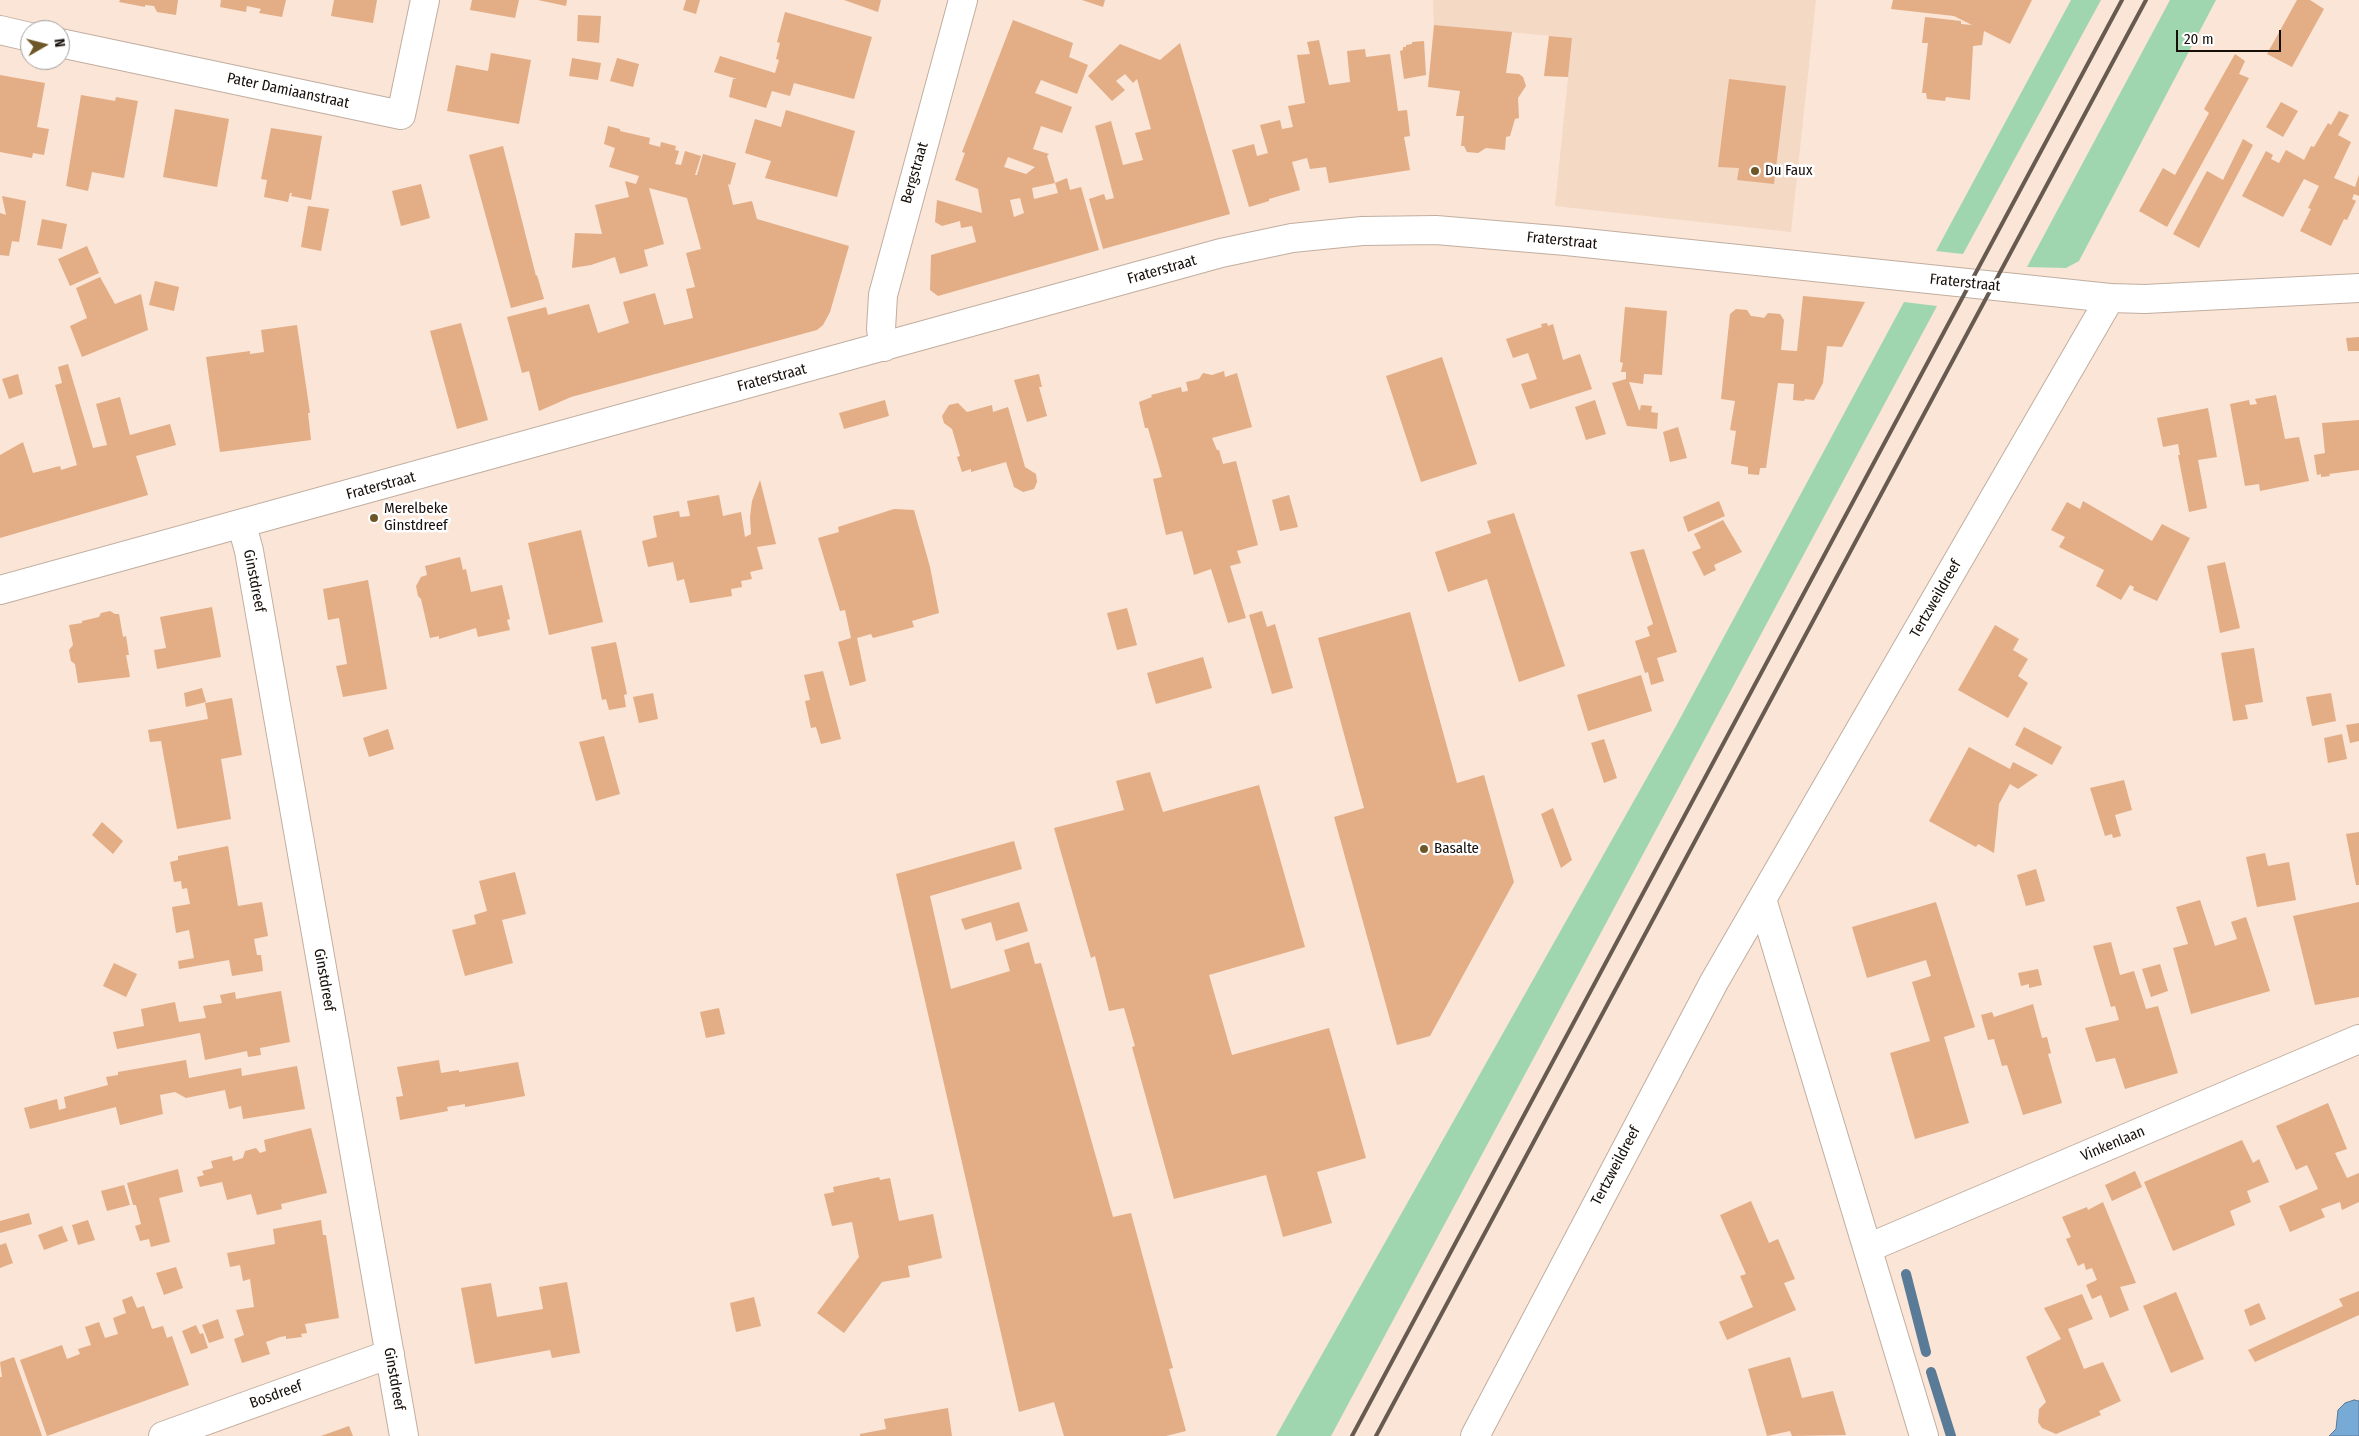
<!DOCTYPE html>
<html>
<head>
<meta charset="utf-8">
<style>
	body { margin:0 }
	#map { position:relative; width:2359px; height:1436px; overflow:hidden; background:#fae5d6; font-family:"Fira Sans Condensed",sans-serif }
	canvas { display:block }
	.north { position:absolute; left:20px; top:20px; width:50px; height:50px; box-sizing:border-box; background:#fff; border:1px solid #a19f9d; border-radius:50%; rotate:82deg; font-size:14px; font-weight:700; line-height:20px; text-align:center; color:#150e09 }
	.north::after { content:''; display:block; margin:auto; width:18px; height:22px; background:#6e5727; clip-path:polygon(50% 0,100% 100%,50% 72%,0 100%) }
	.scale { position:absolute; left:2176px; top:30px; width:105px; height:22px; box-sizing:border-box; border:2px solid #150e09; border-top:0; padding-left:6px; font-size:15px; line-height:18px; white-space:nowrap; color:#150e09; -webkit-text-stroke:4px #fff; paint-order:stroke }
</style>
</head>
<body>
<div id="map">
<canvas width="2359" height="1436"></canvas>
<div class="north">N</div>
<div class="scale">20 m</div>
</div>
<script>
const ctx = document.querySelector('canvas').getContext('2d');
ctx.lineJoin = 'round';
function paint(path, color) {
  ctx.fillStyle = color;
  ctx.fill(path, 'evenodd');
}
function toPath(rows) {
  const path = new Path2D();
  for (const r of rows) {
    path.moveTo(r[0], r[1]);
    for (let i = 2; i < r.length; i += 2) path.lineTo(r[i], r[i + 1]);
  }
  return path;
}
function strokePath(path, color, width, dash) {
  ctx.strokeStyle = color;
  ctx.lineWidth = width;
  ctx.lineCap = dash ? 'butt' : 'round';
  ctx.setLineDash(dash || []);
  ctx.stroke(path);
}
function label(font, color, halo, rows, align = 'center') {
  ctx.font = font + ' "Fira Sans Condensed",sans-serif';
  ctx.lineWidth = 5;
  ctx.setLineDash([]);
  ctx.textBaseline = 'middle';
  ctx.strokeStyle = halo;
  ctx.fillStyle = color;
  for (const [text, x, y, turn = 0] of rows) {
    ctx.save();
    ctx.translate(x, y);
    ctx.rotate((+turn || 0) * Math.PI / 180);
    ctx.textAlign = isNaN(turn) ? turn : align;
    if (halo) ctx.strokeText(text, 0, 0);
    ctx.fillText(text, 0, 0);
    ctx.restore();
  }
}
paint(toPath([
	[1433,0,1816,0,1791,232,1555,206,1572,38,1434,25]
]), '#f4d9c5');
paint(toPath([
	[2071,0,2101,0,1963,254,1936,251],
	[2170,0,2216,0,2079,261,2066,268,2027,267],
	[1904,302,1937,306,1331,1436,1276,1436,1676,726]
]), '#a0d6af');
const water = toPath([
	[2354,1400,2359,1401,2359,1436,2329,1436,2336,1429,2338,1410,2345,1403,2354,1400]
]);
paint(water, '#77aad5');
strokePath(water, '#5a7b98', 1);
strokePath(toPath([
	[1906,1274,1926,1352],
	[1931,1372,1951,1436]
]), '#5a7b98', 10);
paint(toPath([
	[120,0,178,0,176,15,157,12,154,6,145,5,145,7,119,2],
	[221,0,286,0,282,17,259,13,261,9,247,6,246,12,220,7],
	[334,0,377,0,373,23,331,16],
	[472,0,519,0,515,18,470,10],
	[538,0,567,0,566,6],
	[686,0,700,0,696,14,683,10],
	[844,0,881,0,878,12],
	[1082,0,1105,0,1103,7],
	[1893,0,2032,0,2010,44,1984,31,1982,45,1973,46,1970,100,1946,97,1945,101,1927,99,1926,93,1922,93,1928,43,1922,43,1925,17,1961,21,1961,24,1972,25,1954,16,1891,9],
	[2297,0,2310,0,2324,9,2292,67,2267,54],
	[785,12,872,37,854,99,794,83,790,96,772,91,766,108,729,97,733,79,737,79,714,72,720,56,775,73,779,60,776,59,780,43,777,42],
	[578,15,601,16,599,43,577,41],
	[1013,20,1073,43,1069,57,1088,65,1077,94,1041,80,1035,93,1072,107,1062,133,1041,126,1033,149,1049,154,1047,156,1055,183,1032,188,1034,199,1058,193,1055,183,1067,178,1070,190,1081,187,1099,250,938,296,930,290,931,255,976,242,972,226,961,228,960,221,942,226,935,222,937,200,982,213,978,189,955,180,965,153,962,152],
	[1008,157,1035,167,1026,174,1004,167],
	[1020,198,1024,213,1014,217,1010,200],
	[1434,25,1512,32,1506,73,1519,74,1523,77,1526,86,1518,98,1519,118,1515,119,1510,136,1506,137,1505,150,1486,148,1478,153,1467,152,1464,146,1461,146,1464,116,1456,116,1460,91,1428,87],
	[1549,36,1572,38,1568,77,1544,76],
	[1319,40,1329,85,1350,82,1347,51,1365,49,1366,57,1390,54,1398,111,1407,110,1410,136,1404,137,1410,170,1329,183,1326,167,1310,169,1307,158,1292,162,1300,190,1269,199,1269,201,1249,207,1232,150,1254,144,1257,156,1268,153,1260,125,1280,120,1282,129,1293,127,1288,106,1305,103,1297,55,1310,54,1307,42],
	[1424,41,1426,75,1404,79,1400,51,1403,50,1403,47,1406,47,1406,45,1412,44,1412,42],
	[1180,43,1230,214,1103,249,1089,199,1104,194,1106,200,1114,198,1095,126,1111,121,1123,165,1143,160,1135,133,1151,129,1137,79,1133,83,1125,74,1116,81,1125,90,1112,101,1088,76,1120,44,1160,60],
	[491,53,531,60,519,124,447,111,456,65,488,71],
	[2235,54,2245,61,2239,74,2249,78,2167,227,2139,211,2163,168,2175,175,2209,113,2204,109],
	[572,58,601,63,598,80,569,76],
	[617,58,639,64,633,87,610,81],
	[0,75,45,83,37,127,49,129,44,155,33,153,32,158,0,152],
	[1729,79,1786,86,1774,184,1737,180,1739,168,1718,167],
	[81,95,115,101,116,97,138,101,124,178,92,172,88,191,66,186],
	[2281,102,2298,111,2283,137,2266,127],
	[175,109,229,119,217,187,163,177],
	[786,110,855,131,837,197,765,178,771,161,745,153,755,119,781,127],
	[2339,111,2349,115,2338,135,2351,142,2334,178,2355,187,2359,175,2359,196,2354,194,2352,199,2356,201,2347,220,2344,219,2331,246,2300,231,2311,209,2308,208,2319,186,2304,179,2283,217,2242,196,2266,151,2273,155,2271,159,2279,163,2286,150,2304,160,2311,146,2314,147,2328,123,2331,125],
	[608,126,620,129,620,131,650,138,649,144,660,147,661,142,676,146,675,150,679,151,675,164,681,165,685,151,701,156,695,175,697,175,703,154,736,163,730,185,728,184,733,205,752,201,757,219,849,246,830,312,823,325,817,330,571,397,539,411,529,371,522,373,507,317,546,307,548,315,589,304,598,333,629,323,623,302,655,293,664,325,693,318,686,289,695,287,686,253,701,249,687,198,649,188,664,244,644,250,648,266,620,274,615,257,591,265,572,268,575,233,602,234,595,205,629,197,625,181,636,184,639,176,609,167,615,148,604,144],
	[271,128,322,136,311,200,291,196,292,193,290,193,288,202,264,197,267,180,261,179],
	[2243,139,2253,145,2199,248,2173,234,2207,171,2223,180],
	[503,146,536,276,537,275,544,299,511,308,469,155],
	[421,184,430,218,401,226,392,191],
	[2,196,26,201,19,242,12,241,9,256,0,255,0,213,6,215],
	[308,206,329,209,321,251,301,247],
	[42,219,67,224,62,249,37,245],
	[87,246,99,273,70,286,58,259],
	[100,277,115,304,141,294,148,330,82,357,70,326,87,318,76,288],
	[155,281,179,287,174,311,149,305],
	[1803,296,1865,302,1842,347,1827,346,1823,383,1814,400,1805,399,1804,401,1793,400,1794,384,1778,383,1766,468,1760,468,1759,475,1748,474,1748,467,1731,464,1736,431,1730,430,1735,401,1721,399,1730,314,1736,309,1747,310,1751,316,1759,317,1764,318,1768,313,1780,314,1784,320,1781,350,1797,351],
	[1625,307,1667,311,1662,375,1644,374,1643,384,1629,382,1639,410,1640,410,1641,405,1652,406,1651,412,1658,413,1657,429,1627,426,1612,383,1626,379,1626,372,1621,372,1623,363,1620,362],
	[461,323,488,420,457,429,430,331],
	[1547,323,1548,326,1553,324,1563,360,1580,354,1592,389,1530,409,1521,384,1537,379,1528,353,1513,358,1506,339,1542,327,1541,324],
	[297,325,310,413,308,413,311,440,220,452,206,357,250,351,250,354,264,352,261,330],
	[2359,337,2359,351,2348,351,2346,338],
	[1442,357,1477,464,1421,482,1386,376],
	[68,364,93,448,107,445,96,404,120,397,130,435,170,424,176,445,136,456,148,495,0,538,0,455,23,442,33,473,60,466,61,470,77,465,55,385,62,383,58,367],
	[1224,371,1225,377,1237,373,1252,427,1212,438,1217,450,1219,450,1223,464,1236,461,1258,545,1237,551,1241,563,1230,566,1246,618,1228,623,1211,569,1194,575,1182,531,1166,535,1153,479,1162,477,1148,428,1145,428,1139,402,1152,397,1151,395,1181,387,1182,392,1188,391,1186,382,1199,379,1203,373,1212,375],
	[18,374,23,394,9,399,2,379],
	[1039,374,1042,387,1039,387,1047,416,1027,422,1014,380],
	[2276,395,2285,439,2299,437,2309,481,2260,491,2259,484,2245,486,2230,404,2249,400,2250,405,2257,404,2255,399],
	[885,400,889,416,844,429,839,413],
	[1595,400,1606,434,1586,440,1575,407],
	[958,403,967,412,992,405,993,412,1008,407,1025,467,1036,474,1037,482,1034,489,1023,492,1014,487,1006,462,971,472,971,469,962,472,957,457,960,456,952,429,944,423,942,416,949,405],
	[2208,408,2217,457,2198,460,2207,508,2189,512,2178,455,2180,455,2178,444,2163,447,2157,418],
	[2359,420,2359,470,2329,474,2330,476,2321,477,2321,474,2317,475,2314,455,2325,453,2322,423],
	[1678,427,1687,458,1670,462,1663,432],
	[760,480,776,544,757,547,763,569,750,572,752,579,741,581,742,587,731,589,732,596,690,603,684,579,677,581,673,562,648,567,642,541,657,537,653,516,679,511,680,517,690,516,687,501,719,495,723,516,741,512,745,537,751,534,750,517,752,501],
	[1289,495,1298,527,1280,531,1272,500],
	[1719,501,1725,516,1688,532,1683,517],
	[2083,501,2152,541,2162,524,2190,538,2157,601,2133,590,2134,587,2130,585,2121,600,2096,586,2104,570,2059,547,2065,537,2051,530,2067,502,2080,509],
	[894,509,914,510,930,567,939,613,912,621,914,627,873,638,871,634,857,638,866,681,850,686,838,642,851,638,845,610,840,611,818,538,839,532,838,527],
	[1514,513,1565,666,1519,682,1487,579,1448,592,1435,552,1491,533,1487,521],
	[1723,520,1742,552,1714,565,1716,570,1704,576,1692,552,1701,548,1694,534],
	[581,530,603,622,549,635,528,543],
	[1644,549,1677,652,1657,658,1664,681,1651,685,1648,672,1645,673,1635,641,1650,636,1647,627,1653,624,1630,552],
	[460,557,463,570,466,569,471,592,502,585,510,619,507,620,510,630,478,637,476,628,439,639,439,636,430,638,421,599,418,596,416,586,421,577,427,575,425,566],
	[2225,562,2240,628,2220,633,2207,566],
	[368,580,387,689,343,697,336,666,347,664,339,618,328,620,323,589],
	[212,607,221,657,157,669,154,650,166,648,160,617],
	[1127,608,1137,645,1117,650,1107,613],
	[110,611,115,614,119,614,123,637,126,636,129,655,126,655,130,677,78,683,75,664,71,661,69,650,73,645,69,625,82,623,82,621,99,617,101,613],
	[1262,611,1267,627,1275,624,1293,688,1272,694,1249,615],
	[1410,612,1457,783,1484,775,1514,882,1430,1036,1397,1045,1334,817,1364,808,1318,638],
	[1995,625,2019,639,2013,650,2028,659,2018,676,2028,683,2008,718,1958,690],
	[616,642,627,694,624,695,626,707,609,710,606,699,602,700,591,647],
	[2254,648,2263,702,2245,705,2248,719,2233,721,2221,653],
	[1203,657,1212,688,1156,704,1147,673],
	[823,671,841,739,821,744,816,727,811,728,805,701,810,700,804,675],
	[1641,675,1652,711,1588,731,1577,695],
	[202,688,206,702,186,707,184,693],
	[653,693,658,719,639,723,633,697],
	[2331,693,2336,721,2312,726,2306,697],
	[232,698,242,755,221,759,231,819,177,829,161,741,150,742,148,730,208,719,205,703],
	[2359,723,2359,741,2350,743,2346,725],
	[2024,727,2062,747,2052,765,2015,745],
	[388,729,394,749,369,757,363,738],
	[2342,734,2347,759,2328,763,2324,738],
	[604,736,620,794,596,801,579,742],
	[1604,739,1617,778,1604,783,1591,743],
	[1969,747,2010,769,2013,762,2038,775,2018,789,2010,784,1999,804,1994,853,1978,844,1976,847,1929,821],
	[1150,772,1163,812,1259,785,1305,947,1209,975,1232,1055,1329,1028,1366,1158,1317,1172,1332,1223,1283,1237,1266,1175,1174,1199,1132,1047,1135,1046,1124,1008,1109,1011,1095,956,1091,958,1054,828,1124,810,1116,781],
	[2124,780,2132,810,2115,815,2121,836,2113,838,2112,834,2105,836,2090,788],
	[1553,808,1572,860,1561,868,1541,814],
	[102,822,123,841,113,854,92,835],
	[2359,832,2359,885,2356,885,2346,834],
	[1014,841,1022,869,930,896,951,989,1010,971,1004,950,1029,942,1035,964,1041,963,1113,1217,1131,1213,1173,1368,1169,1369,1186,1431,1166,1436,1064,1436,1054,1402,1019,1412,896,874],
	[228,846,238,906,262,902,268,936,254,939,257,955,261,955,263,971,232,976,229,960,179,969,178,961,194,958,189,930,176,933,172,907,190,904,187,888,182,889,181,881,174,882,170,862,178,860,178,856],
	[2265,853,2268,866,2289,862,2296,900,2257,907,2246,857],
	[2036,869,2045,901,2026,906,2017,875],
	[515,872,526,914,502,920,513,963,465,976,452,930,476,924,474,915,487,911,479,881],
	[2200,900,2215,946,2237,939,2231,922,2246,917,2270,991,2191,1014,2173,948,2188,944,2176,907],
	[1019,902,1028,931,996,941,991,922,965,930,961,919],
	[1936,902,1975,1027,1944,1037,1969,1123,1915,1139,1890,1053,1930,1041,1912,982,1931,976,1926,960,1867,978,1852,927],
	[2359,902,2359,997,2315,1005,2293,916],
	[2111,942,2120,975,2134,971,2146,1009,2158,1006,2178,1073,2125,1089,2115,1058,2096,1062,2085,1028,2119,1020,2115,1006,2111,1007,2093,946],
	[114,963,137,974,126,997,103,986],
	[2160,964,2168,991,2151,997,2142,969],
	[2038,969,2042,985,2029,988,2029,984,2021,986,2018,973],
	[281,991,290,1042,260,1048,261,1055,248,1057,247,1051,205,1060,200,1033,117,1049,113,1032,144,1026,141,1009,175,1002,179,1022,206,1018,203,1006,222,1003,220,995,235,992,236,999],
	[2033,1004,2042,1038,2047,1037,2051,1053,2048,1054,2062,1103,2023,1115,2007,1065,2002,1066,1994,1039,1988,1040,1981,1015,1992,1012,1994,1017],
	[719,1008,725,1034,706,1038,700,1012],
	[186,1060,189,1078,241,1068,242,1076,297,1066,305,1109,243,1119,241,1106,229,1109,225,1090,186,1098,175,1092,160,1095,163,1114,120,1125,116,1107,30,1129,24,1108,57,1099,59,1110,66,1108,64,1097,108,1085,106,1077,118,1075,118,1072],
	[439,1060,441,1073,459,1070,459,1072,518,1062,525,1096,465,1107,465,1104,447,1107,448,1111,400,1120,396,1097,403,1096,397,1067],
	[2328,1103,2347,1149,2335,1153,2347,1178,2359,1173,2359,1202,2342,1210,2340,1202,2321,1209,2325,1217,2290,1232,2279,1206,2318,1189,2307,1165,2296,1170,2276,1126],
	[311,1128,327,1193,281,1204,282,1209,257,1215,251,1194,227,1200,222,1182,200,1187,197,1177,204,1175,202,1171,213,1168,211,1161,232,1156,233,1161,243,1158,245,1151,256,1148,260,1153,266,1151,264,1140],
	[2242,1140,2253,1163,2259,1159,2269,1182,2247,1191,2251,1202,2230,1211,2235,1225,2173,1251,2144,1182],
	[178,1169,183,1192,159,1198,170,1242,151,1247,149,1239,140,1241,135,1226,141,1224,136,1205,133,1205,127,1183],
	[2135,1171,2142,1187,2112,1201,2105,1185],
	[879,1177,880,1180,890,1178,899,1221,933,1214,942,1258,908,1266,910,1277,882,1282,844,1333,817,1313,859,1257,852,1222,832,1226,824,1194,834,1192,833,1187],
	[124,1185,130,1205,107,1211,101,1191],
	[1751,1201,1769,1243,1778,1239,1795,1279,1784,1283,1796,1310,1727,1340,1719,1322,1753,1307,1740,1276,1746,1274,1720,1215],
	[2103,1202,2136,1283,2120,1287,2129,1310,2110,1318,2101,1295,2092,1299,2086,1285,2097,1280,2092,1268,2086,1270,2084,1263,2078,1266,2066,1239,2071,1237,2062,1217,2087,1207,2088,1210],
	[29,1213,32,1224,0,1233,0,1221],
	[88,1220,95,1240,78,1245,72,1225],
	[321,1220,323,1235,326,1235,339,1318,305,1324,307,1333,301,1334,302,1337,286,1339,286,1336,280,1337,266,1342,270,1354,242,1363,234,1339,244,1335,236,1310,254,1307,250,1279,243,1281,240,1265,230,1267,227,1253,275,1244,273,1229],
	[62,1226,68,1241,44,1250,38,1235],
	[6,1243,13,1263,0,1268,0,1245],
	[176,1267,183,1288,164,1295,156,1273],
	[567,1282,580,1353,552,1358,550,1350,475,1364,461,1288,491,1283,497,1317,543,1309,539,1287],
	[2359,1291,2359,1315,2255,1362,2248,1350,2343,1306,2339,1299],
	[2176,1292,2204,1359,2171,1373,2143,1306],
	[2082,1294,2093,1319,2068,1329,2084,1369,2103,1362,2121,1401,2099,1411,2101,1415,2056,1434,2042,1428,2038,1422,2039,1409,2046,1402,2026,1357,2061,1339,2044,1308],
	[132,1296,137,1308,144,1306,152,1329,163,1326,167,1338,172,1336,189,1385,47,1436,20,1360,62,1345,67,1359,80,1354,78,1349,91,1345,85,1327,99,1322,105,1338,118,1334,113,1318,126,1313,122,1300],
	[754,1297,761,1326,736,1332,730,1303],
	[2259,1303,2266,1319,2250,1326,2244,1310],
	[218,1319,224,1338,209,1343,202,1325],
	[196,1325,200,1334,203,1333,208,1348,191,1354,182,1331],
	[14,1357,42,1436,0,1436,0,1377,2,1377,0,1362],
	[1790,1357,1802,1398,1833,1391,1846,1435,1792,1436,1790,1431,1767,1436,1748,1369],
	[948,1408,952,1436,860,1436,860,1434,886,1429,884,1419],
	[349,1426,353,1436,321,1436]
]), '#e3ad86');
const minor = toPath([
	[0,30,30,37],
	[60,43,401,115,425,0],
	[884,347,881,329,883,295,963,0],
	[242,525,249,551,404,1436],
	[1868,1248,2359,1039],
	[163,1436,390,1354],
	[1475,1436,1714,982,1762,899],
	[1924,1436,1762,899,2110,298]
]);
const tertiary = toPath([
	[0,590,1221,253,1292,238,1362,231,1436,230,1566,241,2110,298,2145,299,2359,288]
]);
strokePath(minor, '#c1aea0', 30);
strokePath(tertiary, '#c1aea0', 30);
strokePath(minor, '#fff', 28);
strokePath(tertiary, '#fff', 28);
strokePath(toPath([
	[1352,1436,2122,0],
	[1376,1436,2146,0]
]), '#665a51', 4);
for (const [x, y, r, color] of [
	[1755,171,5,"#6e5727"],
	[374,518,5,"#6e5727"],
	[1424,849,5,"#6e5727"]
]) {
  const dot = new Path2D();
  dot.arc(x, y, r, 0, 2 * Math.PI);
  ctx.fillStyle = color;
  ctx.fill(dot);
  strokePath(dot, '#fff', 2);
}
label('15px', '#150e09', '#fff', [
	["Pater Damiaanstraat",288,91,12],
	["Bergstraat",915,173,-74],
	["Fraterstraat",1562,241,6],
	["Fraterstraat",1162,270,-16],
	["Fraterstraat",1965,283,6],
	["Fraterstraat",772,378,-15],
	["Fraterstraat",381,486,-15],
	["Ginstdreef",254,581,79],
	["Tertzweildreef",1936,599,-60],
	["Ginstdreef",324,980,80],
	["Vinkenlaan",2113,1144,-23],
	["Tertzweildreef",1616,1166,-62],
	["Ginstdreef",394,1379,80],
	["Bosdreef",276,1395,-20]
]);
label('15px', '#150e09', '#fff', [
	["Du Faux",1765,171],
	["Merelbeke",384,509],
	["Ginstdreef",384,526],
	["Basalte",1434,849]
], 'left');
</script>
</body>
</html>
